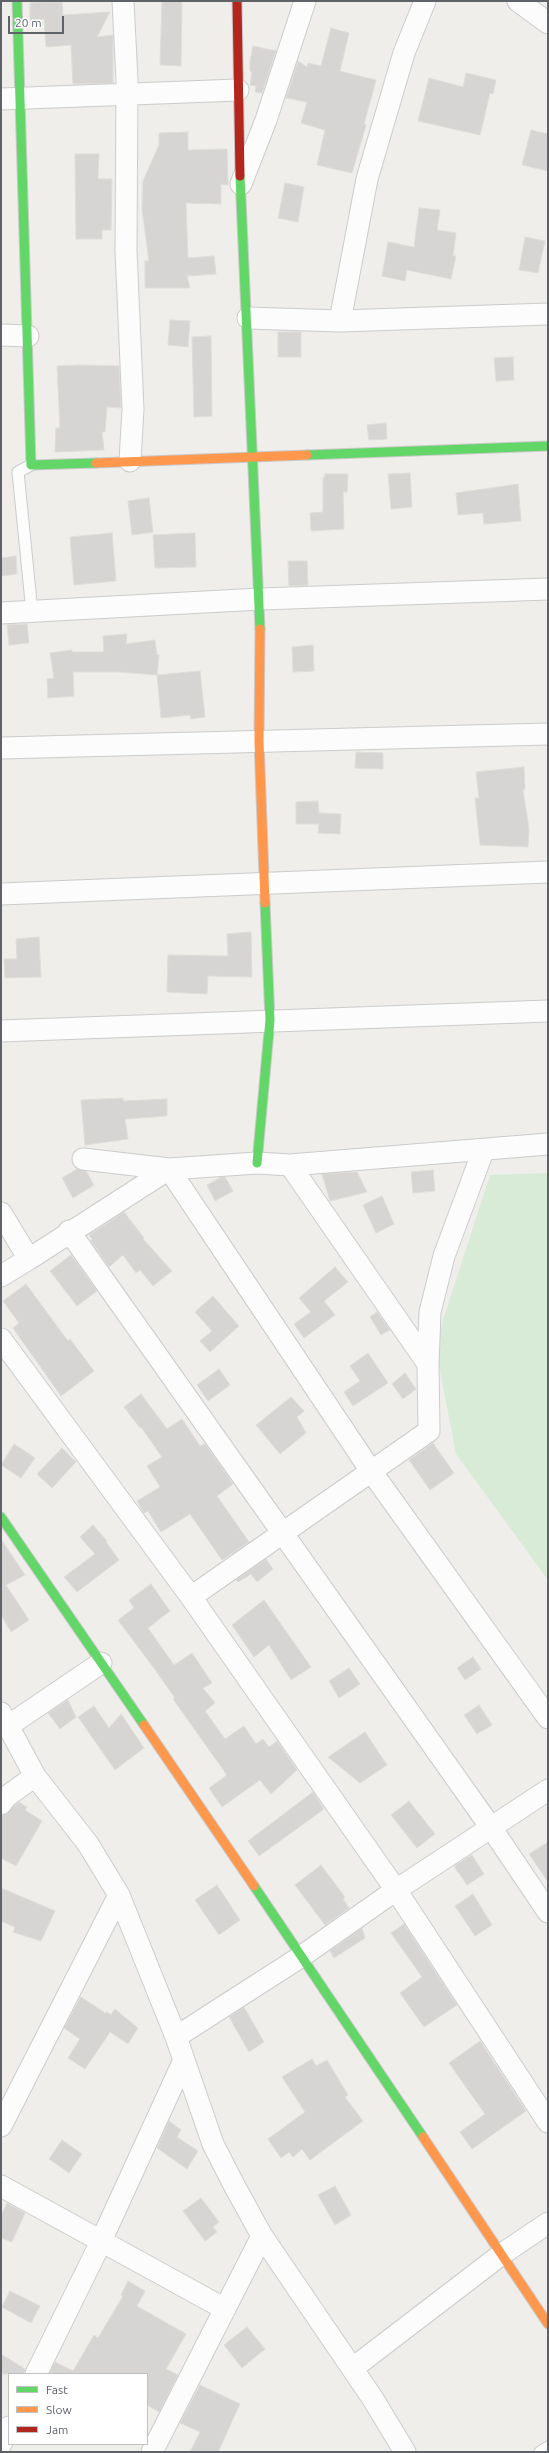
<!DOCTYPE html>
<html>
<head>
<meta charset="utf-8">
<style>
	body { margin:0 }
	#map { position:relative; width:549px; height:2453px; overflow:hidden; background:#efeeea; font-family:Ubuntu,sans-serif }
	canvas { display:block }
	.frame { position:absolute; inset:0; border:2px solid #5f6368; pointer-events:none }
	.legend { position:absolute; left:8px; top:2373px; width:140px; height:72px; box-sizing:border-box; background:#fff; border:1px solid #bfc1c3; margin:0; padding:5px 7px; list-style:none; font-size:12px; color:#5f6368 }
	.legend li { display:flex; align-items:center; gap:8px; height:20px }
	.legend b { width:20px; border:1px solid #bfc1c3 }
	.scale { position:absolute; left:8px; top:16px; width:56px; height:18px; box-sizing:border-box; border:2px solid #5f6368; border-top:0; padding-left:5px; font-size:12px; line-height:14px; white-space:nowrap; color:#5f6368; -webkit-text-stroke:3px #fff; paint-order:stroke }
</style>
</head>
<body>
<div id="map">
<canvas width="549" height="2453"></canvas>
<div class="frame"></div>
<ul class="legend">
<li><b style="height:5px;background:#63d668"></b>Fast</li>
<li><b style="height:5px;background:#ff974d"></b>Slow</li>
<li><b style="height:5px;background:#b3261e"></b>Jam</li>
</ul>
<div class="scale">20 m</div>
</div>
<script>
const ctx = document.querySelector('canvas').getContext('2d');
ctx.lineJoin = 'round';
function paint(path, color) {
  ctx.fillStyle = color;
  ctx.fill(path, 'evenodd');
}
function toPath(rows) {
  const path = new Path2D();
  for (const r of rows) {
    path.moveTo(r[0], r[1]);
    for (let i = 2; i < r.length; i += 2) path.lineTo(r[i], r[i + 1]);
  }
  return path;
}
function strokePath(path, color, width, dash) {
  ctx.strokeStyle = color;
  ctx.lineWidth = width;
  ctx.lineCap = dash ? 'butt' : 'round';
  ctx.setLineDash(dash || []);
  ctx.stroke(path);
}
paint(toPath([
	[548,1173,548,1580,456,1454,435,1345,490,1175]
]), '#d8ebd6');
const building = toPath([
	[162,1,182,1,181,66,160,65,162,1],
	[62,2,63,15,110,12,97,37,113,35,113,83,73,84,71,45,46,47,44,19,30,20,30,3,62,2],
	[331,28,349,33,340,71,376,80,364,124,366,125,352,173,317,165,325,130,301,123,307,102,286,98,298,61,307,67,308,63,321,66,331,28],
	[253,46,276,51,262,93,255,92,256,86,250,85,252,72,250,71,250,61,253,46],
	[466,73,496,80,493,94,490,93,480,135,418,121,429,78,463,87,466,73],
	[531,130,548,134,548,171,522,165,531,130],
	[188,132,188,150,227,149,228,185,221,184,221,204,186,203,188,258,214,256,216,274,187,276,190,288,145,288,145,261,149,261,142,209,143,181,159,145,159,133,188,132],
	[75,154,99,154,98,179,112,179,111,230,102,230,102,239,76,239,75,154],
	[285,183,304,187,298,222,278,218,285,183],
	[419,208,440,210,437,230,456,233,453,256,456,256,451,279,407,270,405,281,382,276,388,242,414,247,419,208],
	[525,237,545,241,538,273,519,270,525,237],
	[170,320,190,321,188,347,168,345,170,320],
	[278,332,301,332,301,357,278,357,278,332],
	[211,336,212,416,194,417,192,337,211,336],
	[513,357,514,380,496,381,494,358,513,357],
	[78,365,119,366,121,408,107,407,105,432,102,432,104,450,55,452,56,428,60,428,57,366,78,365],
	[386,423,387,439,369,440,367,425,386,423],
	[410,473,412,507,391,509,388,474,410,473],
	[325,474,348,474,347,492,343,492,344,529,311,531,310,513,323,512,323,477,325,478,325,474],
	[518,484,521,521,484,524,483,513,458,515,456,493,518,484],
	[149,498,153,532,132,535,128,501,149,498],
	[112,533,116,581,74,585,70,537,112,533],
	[195,533,196,567,155,568,153,535,195,533],
	[16,556,17,574,1,576,1,558,16,556],
	[288,561,307,561,308,585,289,586,288,561],
	[27,624,29,643,9,645,7,625,27,624],
	[127,634,126,644,155,640,157,655,159,655,157,675,119,672,73,672,74,696,48,698,47,679,54,678,50,653,72,650,72,652,104,652,103,636,127,634],
	[313,645,314,671,293,672,292,647,313,645],
	[200,671,205,717,191,719,190,715,161,718,157,675,200,671],
	[356,752,383,753,383,769,355,768,356,752],
	[524,767,525,789,523,790,529,829,528,847,480,845,475,798,479,798,476,772,524,767],
	[318,801,319,813,341,814,340,834,318,833,319,824,296,824,296,802,318,801],
	[251,932,252,977,208,976,207,994,167,992,168,955,228,956,227,934,251,932],
	[39,937,41,977,5,978,4,959,17,959,16,939,39,937],
	[123,1098,123,1101,167,1099,167,1116,125,1119,128,1139,85,1145,81,1100,123,1098],
	[77,1169,86,1171,94,1185,73,1198,62,1178,77,1169],
	[433,1170,435,1191,413,1193,411,1172,433,1170],
	[357,1172,367,1192,330,1201,322,1174,357,1172],
	[221,1177,225,1177,233,1191,215,1201,207,1185,221,1177],
	[382,1196,394,1224,376,1233,363,1205,382,1196],
	[124,1212,144,1238,143,1239,172,1271,153,1286,140,1270,136,1273,123,1255,109,1267,91,1241,92,1239,89,1235,124,1212],
	[71,1255,97,1291,77,1306,50,1271,71,1255],
	[335,1267,348,1282,324,1301,335,1315,304,1338,294,1324,311,1312,299,1298,335,1267],
	[26,1284,68,1341,70,1339,94,1371,61,1396,13,1328,19,1323,3,1301,26,1284],
	[213,1296,239,1326,210,1352,200,1341,212,1331,195,1312,213,1296],
	[377,1312,390,1330,381,1335,370,1317,377,1312],
	[368,1353,388,1383,353,1406,344,1392,360,1381,350,1366,368,1353],
	[219,1369,230,1385,208,1401,197,1385,219,1369],
	[405,1373,416,1389,403,1399,392,1384,405,1373],
	[141,1394,167,1429,182,1419,200,1446,205,1444,233,1484,217,1496,249,1542,222,1560,190,1514,161,1532,148,1511,144,1513,137,1501,160,1487,147,1466,162,1457,141,1427,140,1428,124,1407,141,1394],
	[291,1397,304,1411,297,1417,306,1433,280,1454,256,1425,291,1397],
	[433,1443,454,1473,430,1490,409,1460,433,1443],
	[14,1444,35,1458,21,1478,1,1465,14,1444],
	[62,1448,76,1462,52,1488,37,1474,62,1448],
	[93,1525,107,1541,106,1542,119,1560,77,1592,64,1577,95,1554,80,1537,93,1525],
	[1,1539,25,1575,6,1585,29,1620,11,1632,1,1615,1,1539],
	[266,1559,273,1569,257,1582,251,1574,238,1582,236,1580,266,1559],
	[151,1584,170,1611,148,1628,174,1665,192,1653,212,1683,203,1688,215,1703,205,1711,225,1739,244,1726,256,1744,263,1739,269,1747,277,1741,297,1770,271,1794,260,1780,222,1807,209,1788,227,1775,173,1699,175,1698,156,1671,118,1620,134,1608,129,1600,151,1584],
	[264,1600,311,1667,291,1680,269,1645,254,1657,232,1625,264,1600],
	[473,1657,481,1669,465,1680,457,1668,473,1657],
	[349,1668,360,1684,339,1698,329,1681,349,1668],
	[68,1700,76,1717,60,1729,48,1713,68,1700],
	[479,1705,492,1725,477,1734,464,1715,479,1705],
	[94,1706,109,1728,121,1714,144,1748,115,1770,78,1717,94,1706],
	[365,1732,387,1765,360,1783,328,1757,365,1732],
	[313,1792,324,1809,259,1856,248,1841,313,1792],
	[409,1801,435,1834,417,1848,391,1815,409,1801],
	[19,1802,27,1807,25,1810,42,1821,16,1866,1,1858,1,1817,19,1802],
	[548,1842,548,1882,529,1854,548,1842],
	[472,1855,484,1874,467,1885,454,1866,472,1855],
	[321,1865,345,1897,343,1899,349,1908,325,1925,295,1885,321,1865],
	[217,1885,240,1920,219,1935,195,1900,217,1885],
	[1,1888,55,1911,41,1941,13,1932,15,1927,1,1921,1,1888],
	[473,1894,492,1925,475,1936,455,1906,473,1894],
	[404,1924,457,2005,424,2027,400,1993,422,1977,391,1933,404,1924],
	[362,1928,365,1938,334,1958,330,1951,362,1928],
	[81,1997,105,2013,107,2012,111,2015,115,2009,138,2028,128,2044,110,2032,85,2069,68,2058,80,2039,64,2028,81,1997],
	[244,2007,264,2042,249,2052,229,2017,244,2007],
	[480,2041,526,2111,472,2149,460,2132,485,2114,449,2063,480,2041],
	[312,2059,316,2066,327,2060,348,2095,345,2097,363,2121,310,2160,302,2149,293,2157,289,2152,281,2158,268,2139,305,2112,282,2077,312,2059],
	[169,2121,181,2130,177,2137,198,2151,187,2169,157,2148,169,2121],
	[62,2140,82,2154,69,2173,49,2159,62,2140],
	[335,2186,351,2215,335,2225,318,2195,335,2186],
	[201,2198,219,2222,213,2227,217,2232,205,2241,183,2211,201,2198],
	[7,2203,25,2213,12,2242,1,2238,1,2216,7,2203],
	[128,2281,145,2291,137,2306,186,2334,166,2369,178,2375,159,2412,147,2405,147,2374,49,2374,55,2362,73,2371,94,2335,98,2338,123,2296,121,2295,128,2281],
	[10,2291,40,2306,31,2323,2,2307,10,2291],
	[247,2327,265,2349,242,2368,224,2345,247,2327],
	[1,2354,25,2369,24,2374,1,2374,1,2354],
	[200,2385,240,2404,218,2452,190,2452,200,2432,180,2423,200,2385]
]);
paint(building, '#d6d5d3');
strokePath(building, '#deddd9', 1);
const lane = toPath([
	[31,465,18,472,32,612],
	[540,2452,548,2447]
]);
const street = toPath([
	[123,1,127,80,126,251,133,409,130,461],
	[518,1,548,23],
	[1,99,238,90],
	[241,184,266,120,305,1],
	[248,318,340,321,548,314],
	[340,321,367,179,404,53,425,1],
	[1,335,28,336],
	[1,613,260,599,548,589],
	[1,748,548,734],
	[1,894,548,872],
	[1,1031,548,1011],
	[83,1159,169,1169,371,1471,548,1718],
	[290,1165,428,1364],
	[1,1213,29,1259,1,1276],
	[69,1231,492,1829,548,1912],
	[29,1259,169,1169,257,1163,290,1165,548,1144],
	[1,1339,191,1597,396,1890,548,2122],
	[191,1597,429,1431,428,1364,430,1312,444,1256,483,1151],
	[1,1713,35,1776,88,1844,119,1895,176,2037,213,2144,234,2185,262,2236,373,2399,405,2452],
	[8,1726,101,1663],
	[1,1804,6,1797,35,1776],
	[176,2037,302,1956,396,1890,548,1790],
	[1,2126,119,1895],
	[1,2186,225,2309],
	[353,2368,502,2254,548,2223],
	[36,2374,96,2252,184,2060],
	[1,2444,9,2427],
	[152,2452,262,2236]
]);
const fast = toPath([
	[17,1,31,465,96,463],
	[240,176,260,629],
	[307,455,548,446],
	[257,1163,270,1020,265,903],
	[1,1517,144,1725],
	[254,1886,423,2137]
]);
const slow = toPath([
	[96,463,307,455],
	[260,629,259,741,265,903],
	[144,1725,254,1886],
	[423,2137,548,2324]
]);
const jam = toPath([
	[237,1,240,176]
]);
strokePath(lane, '#cbcccc', 13);
strokePath(street, '#cbcccc', 23);
strokePath(fast, '#cacacb', 11);
strokePath(slow, '#cacacb', 11);
strokePath(jam, '#cacacb', 11);
strokePath(lane, '#fdfcfc', 11);
strokePath(street, '#fdfcfc', 21);
strokePath(fast, '#63d668', 9);
strokePath(slow, '#ff974d', 9);
strokePath(jam, '#b3261e', 9);
</script>
</body>
</html>
